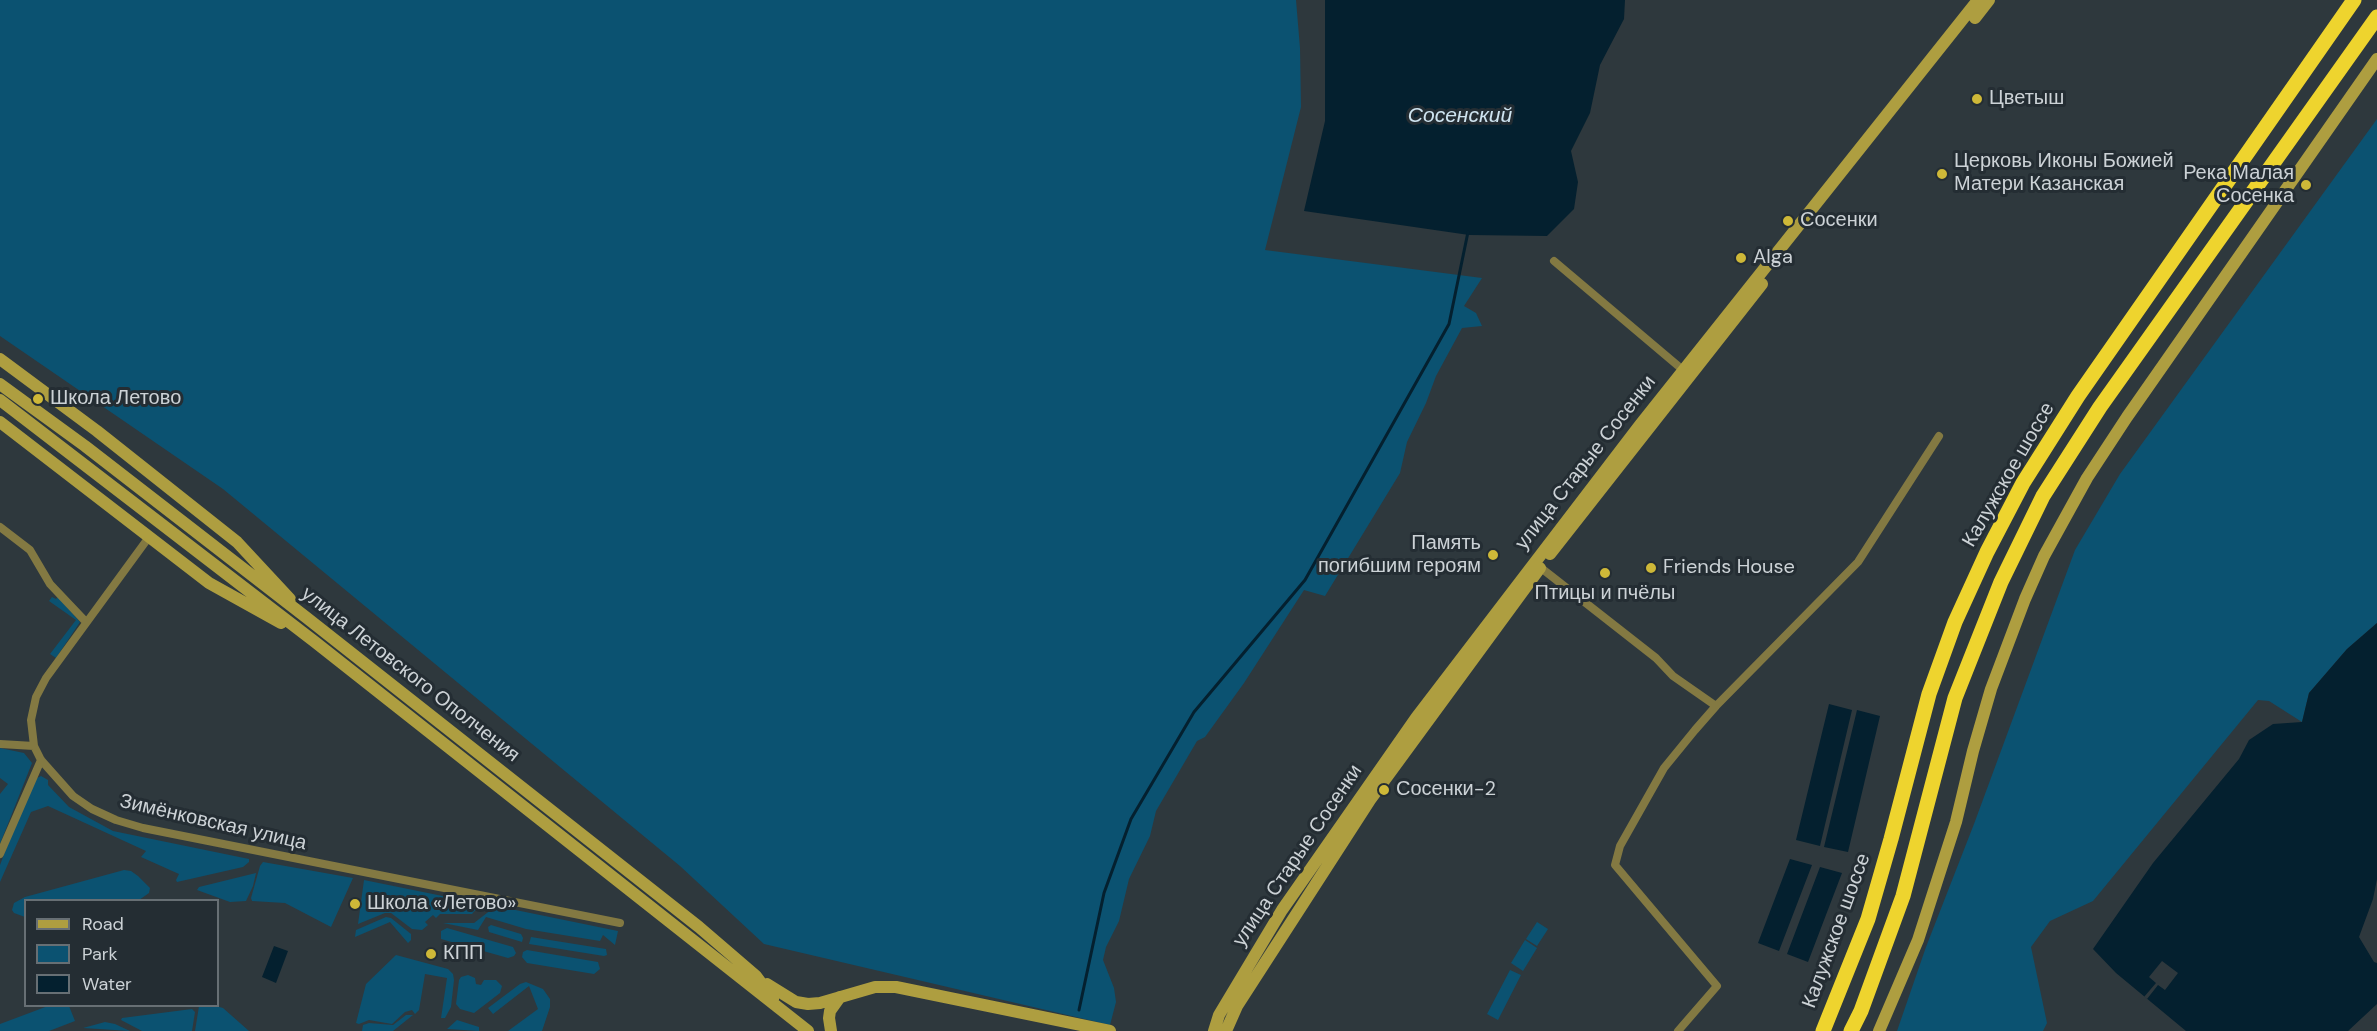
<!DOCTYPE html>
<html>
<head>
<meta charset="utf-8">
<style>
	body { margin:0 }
	#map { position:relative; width:2377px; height:1031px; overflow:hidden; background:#2e383d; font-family:"DM Sans",sans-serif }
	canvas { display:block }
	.legend { position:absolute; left:24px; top:899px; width:195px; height:108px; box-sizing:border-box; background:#242d33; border:2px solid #676f74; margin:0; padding:8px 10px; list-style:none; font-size:18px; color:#ccd2d6 }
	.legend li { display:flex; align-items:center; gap:12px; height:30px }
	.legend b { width:30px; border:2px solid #676f74 }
</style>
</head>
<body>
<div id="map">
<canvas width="2377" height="1031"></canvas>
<ul class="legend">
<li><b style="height:8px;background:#ae9e40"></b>Road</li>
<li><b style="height:16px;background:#0b5271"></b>Park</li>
<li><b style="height:16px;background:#04202f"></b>Water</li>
</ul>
</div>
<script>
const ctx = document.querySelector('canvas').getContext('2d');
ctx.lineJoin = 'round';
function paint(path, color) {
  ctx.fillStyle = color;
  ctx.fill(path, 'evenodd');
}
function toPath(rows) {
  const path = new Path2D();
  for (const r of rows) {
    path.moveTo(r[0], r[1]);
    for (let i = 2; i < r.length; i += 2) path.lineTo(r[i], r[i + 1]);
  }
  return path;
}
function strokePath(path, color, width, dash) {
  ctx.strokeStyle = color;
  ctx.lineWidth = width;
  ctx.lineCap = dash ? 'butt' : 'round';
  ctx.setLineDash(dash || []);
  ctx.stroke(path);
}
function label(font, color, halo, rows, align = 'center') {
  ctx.font = font + ' "DM Sans",sans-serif';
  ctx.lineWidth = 6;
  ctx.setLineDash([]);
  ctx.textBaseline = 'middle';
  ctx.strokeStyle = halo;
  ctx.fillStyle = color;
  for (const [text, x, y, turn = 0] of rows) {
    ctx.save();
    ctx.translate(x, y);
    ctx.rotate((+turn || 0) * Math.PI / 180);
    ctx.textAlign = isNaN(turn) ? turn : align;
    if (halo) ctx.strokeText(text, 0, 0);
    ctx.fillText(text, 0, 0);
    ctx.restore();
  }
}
paint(toPath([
	[0,0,1296,0,1300,48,1301,107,1265,250,1482,278,1464,306,1476,313,1482,326,1462,328,1436,376,1426,403,1407,442,1400,473,1325,596,1304,590,1244,683,1205,737,1197,741,1156,811,1150,836,1129,879,1119,921,1106,947,1103,960,1114,988,1116,1002,1110,1025,764,944,680,866,223,489,0,336],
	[2377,119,2377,623,2347,649,2309,693,2302,722,2269,701,2258,700,2093,901,2050,921,2031,947,2047,1023,2043,1031,1897,1031,1926,947,1974,824,2075,550,2120,474],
	[52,597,56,599,58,597,80,622,56,658,50,654,76,620,49,601],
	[0,748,24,753,32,763,0,844,0,794,8,784,0,778],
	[41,776,48,780,48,785,69,807,113,831,249,859,249,862,243,867,177,882,176,880,179,874,141,857,146,851,48,806,31,812,0,882,0,865,20,812,37,778],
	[263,862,353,878,331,927,285,903,252,901,251,898,260,866],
	[124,870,131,871,138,876,150,888,149,893,139,900,26,900,25,917,14,913,12,910,14,903,25,897],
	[256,873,253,886,246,901,230,902,197,890,199,887],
	[364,880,477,903,478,907,472,914,440,914,436,918,433,915,425,922,428,925,422,930,412,929,391,913,385,913,358,924],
	[496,906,618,931,615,945,603,935,600,941,526,929,486,917,478,930,443,923,474,923],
	[386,917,391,918,411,934,411,940,408,943,390,922,355,937,356,930],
	[1537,922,1548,929,1537,946,1526,939],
	[491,925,521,934,523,938,522,942,489,932,488,927],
	[447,928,513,947,516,953,514,956,508,958,441,939,441,931],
	[531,937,606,949,607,955,604,956,529,944],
	[1525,940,1537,948,1523,971,1511,963],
	[527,950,598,962,600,969,594,974,527,963,522,957,523,952],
	[396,955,448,969,453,974,454,980,451,1007,445,1018,441,1018,447,978,425,974,419,1010,415,1014,412,1010,405,1012,392,1024,369,1020,359,1024,356,1023,366,984],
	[1510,970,1521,975,1498,1020,1487,1014],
	[468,975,475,978,476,984,481,985,484,980,496,980,502,986,500,993,474,1013,460,1009,456,1004,459,980,461,977],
	[526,982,543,989,550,999,550,1007,542,1031,508,1031,538,1009,529,986,493,1014,488,1008,520,984],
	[48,1006,69,1006,75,1021,49,1031,0,1031,0,1024],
	[199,1006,216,1006,223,1008,249,1031,195,1031],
	[192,1009,195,1012,192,1031,142,1031,121,1020,122,1018],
	[406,1015,413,1015,393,1031,362,1031,363,1025,369,1023,393,1025],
	[457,1020,479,1027,479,1031,447,1029],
	[105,1022,115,1024,130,1031,83,1028]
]), '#0b5271');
paint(toPath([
	[1325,0,1625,0,1624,19,1600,65,1590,113,1571,151,1578,182,1574,209,1547,236,1469,235,1304,211,1325,121],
	[2377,623,2377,879,2373,899,2359,937,2374,962,2377,963,2377,1004,2348,1031,2186,1031,2116,973,2093,949,2153,863,2239,759,2249,740,2273,724,2302,722,2309,693,2347,649],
	[1829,704,1852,710,1820,846,1796,840],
	[1857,710,1880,716,1848,852,1824,847],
	[1790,859,1812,865,1779,951,1758,943],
	[1820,867,1842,873,1808,962,1787,954],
	[274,946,288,951,276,983,262,977]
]), '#04202f');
paint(toPath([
	[2162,961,2178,973,2165,990,2158,985,2147,999,2144,997,2156,983,2149,977]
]), '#2e383d');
strokePath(toPath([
	[1079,1010,1104,893,1131,819,1194,712,1305,580,1449,324,1468,232]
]), '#04202f', 3);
strokePath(toPath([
	[1554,261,1683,370],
	[0,527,30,550,50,584,86,622],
	[149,537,46,678,36,697,31,720,34,746,41,760,73,796,92,809,116,820,143,828,620,923],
	[1536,564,1656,658,1673,676,1716,706],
	[0,744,34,746],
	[0,854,41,760],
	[1678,1031,1717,986,1615,865,1620,846,1664,768,1695,730,1716,706,1858,562,1939,436]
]), '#837942', 8);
strokePath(toPath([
	[1975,18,1989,0],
	[0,359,97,431,237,542,290,599],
	[0,384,85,446,307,618,699,927,756,976,773,999],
	[0,400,315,642,808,1031],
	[0,422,209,583,281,623],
	[1550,554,1762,284],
	[767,984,796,1002,808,1004,820,1003,875,987,896,987,1110,1031],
	[831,1031,829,1018,830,1011,840,997],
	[1214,1031,1219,1015,1282,910,1416,718,1640,425,1978,0],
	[1226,1031,1237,1006,1370,800,1540,568],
	[1879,1031,1918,940,1956,822,1973,751,1991,689,2025,599,2044,556,2087,478,2127,417,2377,59]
]), '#ae9e40', 12);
strokePath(toPath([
	[1823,1031,1868,919,1891,839,1929,694,1955,622,1987,552,2023,483,2078,396,2354,0],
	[1851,1031,1861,1011,1903,896,1955,698,2001,582,2043,496,2100,407,2377,17]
]), '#eed42e', 15);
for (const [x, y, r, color] of [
	[1977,99,6,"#ceb838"],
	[1942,174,6,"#ceb838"],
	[2306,185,6,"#ceb838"],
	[1788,221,6,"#ceb838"],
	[1741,258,6,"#ceb838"],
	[38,399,6,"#ceb838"],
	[1493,555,6,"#ceb838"],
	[1651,568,6,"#ceb838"],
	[1605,573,6,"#ceb838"],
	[1384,790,6,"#ceb838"],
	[355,904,6,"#ceb838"],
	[431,954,6,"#ceb838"]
]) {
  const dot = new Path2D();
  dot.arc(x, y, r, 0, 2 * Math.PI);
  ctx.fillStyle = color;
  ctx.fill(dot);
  strokePath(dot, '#242d33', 2);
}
label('20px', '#ccd2d6', '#242d33', [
	["Цветыш",1989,99],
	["Церковь Иконы Божией",1954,162],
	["Матери Казанская",1954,185],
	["Река Малая",2294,174,"right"],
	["Сосенка",2294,197,"right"],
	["Сосенки",1800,221],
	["Alga",1753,258],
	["Школа Летово",50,399],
	["Память",1481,544,"right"],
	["погибшим героям",1481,567,"right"],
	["Friends House",1663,568],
	["Птицы и пчёлы",1605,594,"center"],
	["Сосенки-2",1396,790],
	["Школа «Летово»",367,904],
	["КПП",443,954]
], 'left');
label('20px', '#ccd2d6', '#242d33', [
	["улица Старые Сосенки",1586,463,-52],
	["Калужское шоссе",2009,475,-60],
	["улица Летовского Ополчения",410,675,38],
	["Зимёнковская улица",213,823,13],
	["улица Старые Сосенки",1298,856,-56],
	["Калужское шоссе",1837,931,-70]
]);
label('italic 21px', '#cfe4f0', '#242d33', [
	["Сосенский",1460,116]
]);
</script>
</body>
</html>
